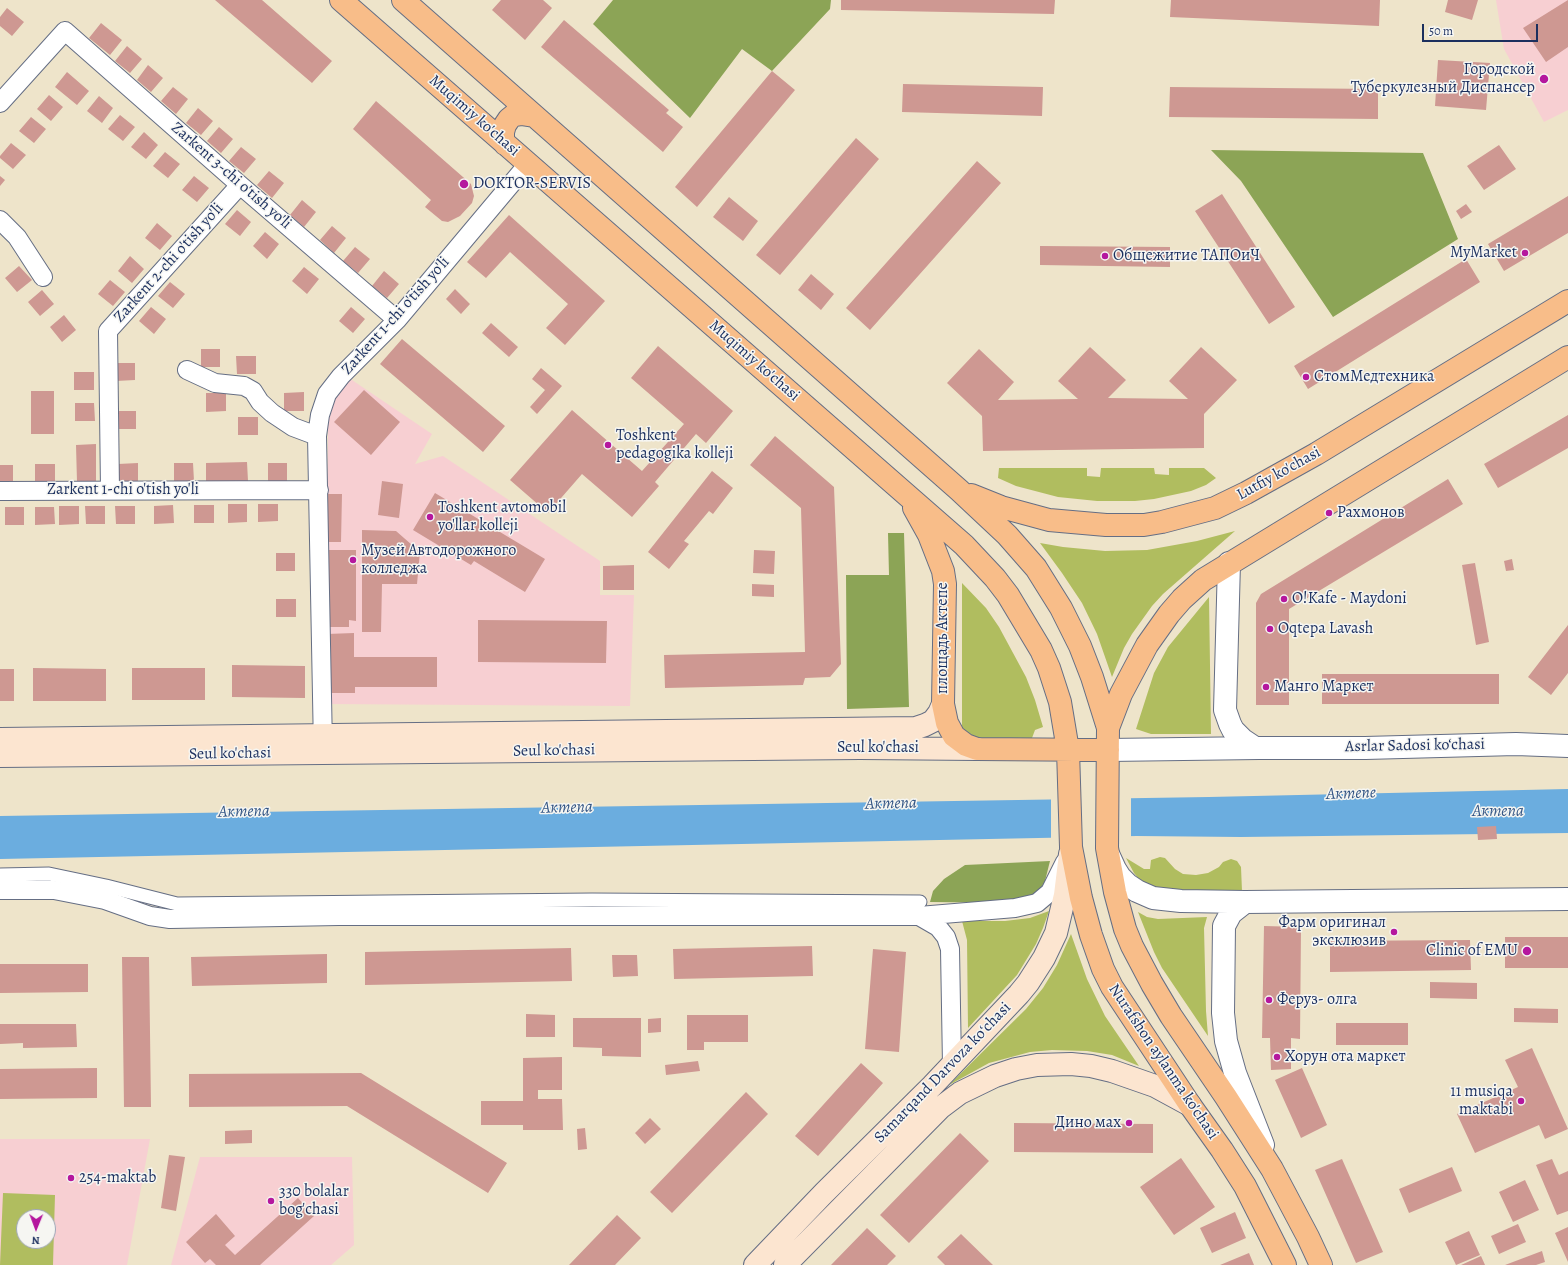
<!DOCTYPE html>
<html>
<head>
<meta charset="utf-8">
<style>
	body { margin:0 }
	#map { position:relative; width:1568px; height:1265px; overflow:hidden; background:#eee4ca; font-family:Alegreya,serif }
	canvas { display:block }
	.north { position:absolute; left:16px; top:1209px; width:40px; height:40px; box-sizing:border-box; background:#f6f6f2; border:1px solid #9ea6b7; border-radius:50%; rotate:181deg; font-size:11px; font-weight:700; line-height:16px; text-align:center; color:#1b2f5e }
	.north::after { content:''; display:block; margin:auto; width:14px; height:18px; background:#b5179e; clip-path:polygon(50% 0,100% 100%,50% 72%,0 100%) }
	.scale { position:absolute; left:1422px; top:24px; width:116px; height:18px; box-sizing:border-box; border:2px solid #1b2f5e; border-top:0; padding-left:5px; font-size:12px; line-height:14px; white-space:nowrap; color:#1b2f5e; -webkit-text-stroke:3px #f6f6f2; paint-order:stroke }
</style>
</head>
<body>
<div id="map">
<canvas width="1568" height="1265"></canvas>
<div class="north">N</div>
<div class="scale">50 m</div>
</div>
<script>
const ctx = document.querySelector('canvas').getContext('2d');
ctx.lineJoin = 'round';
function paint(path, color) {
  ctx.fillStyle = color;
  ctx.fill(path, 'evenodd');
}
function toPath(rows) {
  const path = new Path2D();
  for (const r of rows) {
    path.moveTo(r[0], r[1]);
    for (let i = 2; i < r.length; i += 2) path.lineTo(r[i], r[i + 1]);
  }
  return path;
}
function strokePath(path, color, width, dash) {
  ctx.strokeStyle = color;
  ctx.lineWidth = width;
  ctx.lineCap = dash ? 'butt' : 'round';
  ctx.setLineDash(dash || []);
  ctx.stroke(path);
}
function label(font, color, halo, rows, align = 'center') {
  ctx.font = font + ' Alegreya,serif';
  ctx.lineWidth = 3;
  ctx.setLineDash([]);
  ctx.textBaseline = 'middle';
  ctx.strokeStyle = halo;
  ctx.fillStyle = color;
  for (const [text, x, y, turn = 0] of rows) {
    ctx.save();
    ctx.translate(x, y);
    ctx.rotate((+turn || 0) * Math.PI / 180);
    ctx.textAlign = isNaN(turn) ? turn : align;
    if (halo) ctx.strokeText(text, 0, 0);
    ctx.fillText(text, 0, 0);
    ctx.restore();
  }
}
paint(toPath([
	[1496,0,1568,0,1568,110,1544,122,1504,49],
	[349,378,432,434,415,464,443,456,600,561,600,595,634,595,630,706,325,704,328,435,327,407],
	[0,1139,150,1139,127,1265,0,1265],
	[24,1217,48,1217,48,1241,24,1241],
	[200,1157,352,1157,354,1245,331,1265,171,1265]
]), '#f7cfd2');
paint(toPath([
	[999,468,1087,468,1087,476,1100,477,1101,468,1154,468,1155,474,1169,475,1169,468,1204,468,1216,478,1206,485,1191,491,1154,499,1135,501,1097,501,1058,497,1016,486,998,478],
	[1235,531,1163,594,1152,606,1132,634,1124,648,1112,677,1097,634,1082,603,1062,573,1040,543,1063,547,1105,551,1147,550,1197,541],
	[962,583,986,608,999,627,1026,677,1035,700,1043,727,1035,730,1032,738,975,738,963,730,962,726],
	[1209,597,1211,734,1151,734,1136,729,1154,673,1168,647],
	[1160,857,1165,858,1175,869,1183,874,1196,875,1208,873,1219,867,1223,862,1231,859,1237,861,1241,867,1242,891,1155,890,1143,884,1134,873,1126,858,1144,869,1150,869,1151,860],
	[1049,911,1043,928,1036,944,1017,975,968,1028,967,940,962,921,1005,921,1030,918],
	[1138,912,1147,917,1158,919,1207,917,1204,928,1206,1011,1208,1036,1162,968,1154,952],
	[1071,934,1087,979,1105,1016,1139,1066,1112,1055,1087,1051,1052,1050,1030,1052,989,1063,949,1085,1026,1009,1043,988,1057,965],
	[3,1193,55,1195,53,1265,0,1265],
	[24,1217,48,1217,48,1241,24,1241]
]), '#b0bd5f');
paint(toPath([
	[613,0,831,0,830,9,772,71,742,49,690,118,593,24],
	[1211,150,1423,153,1458,239,1333,317,1241,181],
	[888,533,904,533,909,707,847,709,846,575,889,575],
	[1050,861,1045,881,1036,896,1018,903,930,902,933,891,944,879,965,865]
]), '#8ca456');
paint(toPath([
	[1568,789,1568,833,1241,837,1137,836,0,859,0,816,1209,797]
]), '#6baddf');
paint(toPath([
	[1131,796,1131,839,1051,840,1051,797]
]), '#eee4ca');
paint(toPath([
	[215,0,262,0,332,61,312,83],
	[501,0,543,0,552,8,525,40,492,10],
	[841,0,1055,0,1054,14,841,10],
	[1171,0,1380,0,1379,26,1170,17],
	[1448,0,1478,0,1472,20,1445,12],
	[1568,0,1568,47,1546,62,1523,28],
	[7,8,24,22,12,36,0,26,0,17],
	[564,20,669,110,666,113,683,127,663,152,541,47],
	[101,23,122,40,110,55,89,38],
	[127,46,142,59,130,73,115,61],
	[1438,60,1490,63,1486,110,1435,106],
	[148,65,163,78,151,92,137,80],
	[772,71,795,90,697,207,675,187],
	[67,72,89,91,77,105,55,87],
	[903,84,1043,87,1042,116,902,112],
	[173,87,188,99,176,114,161,101],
	[1170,87,1378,89,1378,119,1169,117],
	[49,95,63,107,51,121,37,109],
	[99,96,113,108,102,123,87,111],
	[376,101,471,184,474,196,472,203,460,216,448,222,442,221,425,207,431,200,353,129],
	[198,108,213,121,201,135,186,123],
	[120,115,135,127,123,141,108,129],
	[31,117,46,129,34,143,19,131],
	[219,127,233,139,221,153,207,141],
	[144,132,158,145,146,159,131,147],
	[856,138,879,159,780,275,756,255],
	[11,143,26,155,13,169,0,158,0,156],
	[1499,145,1516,169,1484,190,1467,166],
	[241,147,256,159,244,173,229,161],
	[165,152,180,164,168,178,153,166],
	[977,161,1001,183,870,330,846,308],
	[269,171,284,183,272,198,257,185],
	[0,176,5,180,0,186],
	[194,176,209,188,197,202,182,190],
	[1222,194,1295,307,1269,324,1195,211],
	[1568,196,1568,233,1504,271,1488,244],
	[729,197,758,221,743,241,713,217],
	[302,200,316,212,304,227,290,215],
	[1466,204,1472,212,1461,219,1456,211],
	[237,210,251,222,240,236,225,224],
	[509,215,605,301,565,345,546,328,568,304,510,252,486,278,467,262],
	[157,223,172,236,160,250,145,238],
	[332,226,346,238,334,253,320,240],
	[265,232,279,244,267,259,253,246],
	[1040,246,1170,247,1170,267,1040,265],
	[355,247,370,259,358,273,343,261],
	[130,256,144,269,132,283,118,271],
	[1466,259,1480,282,1308,389,1294,366],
	[19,266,32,280,17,292,5,278],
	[304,267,319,279,307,294,292,281],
	[384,271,399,284,387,298,372,286],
	[811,274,834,294,821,310,798,290],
	[110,280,125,292,113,306,98,294],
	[170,282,185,294,173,308,158,296],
	[455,289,470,304,461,314,446,299],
	[42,290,54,304,40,316,28,302],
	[151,307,166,319,154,334,139,321],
	[351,307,365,319,353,333,339,321],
	[64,315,76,330,62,342,50,327],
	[491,323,518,347,509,357,482,333],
	[402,339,505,426,483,452,380,364],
	[658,346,733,411,706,443,696,434,655,482,659,486,632,517,582,474,548,513,510,480,572,410,642,471,684,424,631,378],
	[1090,347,1126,380,1108,398,1188,399,1169,381,1201,347,1237,380,1204,414,1204,448,983,451,982,416,947,383,979,349,1014,382,998,400,1078,399,1058,381],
	[201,349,220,349,220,367,201,367],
	[236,356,256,356,256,374,237,374],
	[115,363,135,363,135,380,116,381],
	[541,368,562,386,537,414,530,407,545,390,532,379],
	[74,372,94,372,94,390,74,390],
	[364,390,400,422,371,455,334,422],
	[31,391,54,391,54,434,31,434],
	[304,392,304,411,284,411,284,393],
	[206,393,226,393,226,411,206,412],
	[75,403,94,403,95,421,75,421],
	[117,411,136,411,136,429,117,429],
	[1568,415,1568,448,1498,488,1484,464],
	[238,417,258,417,258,435,238,435],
	[775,436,834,487,841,664,830,677,805,678,803,685,665,688,664,655,805,652,801,508,750,465],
	[96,444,96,482,77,482,76,445],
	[247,462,248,481,206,481,206,463],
	[138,463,138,481,118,482,118,464],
	[174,463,193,463,194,481,174,481],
	[268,463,287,463,287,481,268,481],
	[35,464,55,464,55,482,35,483],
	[0,465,13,465,13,483,0,483],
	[712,471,733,488,713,514,709,511,684,541,689,544,669,569,648,552],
	[1448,479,1463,504,1289,609,1289,705,1256,705,1256,603,1261,594],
	[382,481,403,484,399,518,378,515],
	[435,493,545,559,525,592,474,561,471,565,413,530],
	[328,494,342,494,341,542,327,542],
	[228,504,247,504,247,522,228,523],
	[258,504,278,504,278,521,258,522],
	[173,505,174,523,154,524,154,506],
	[194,505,214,505,214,523,194,523],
	[59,506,79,506,79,524,59,525],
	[85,506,105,506,105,524,86,524],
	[115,506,135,506,135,524,116,524],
	[5,507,24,507,24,525,5,525],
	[35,507,54,507,55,524,35,525],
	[362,530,396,531,420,552,417,584,382,584,381,632,362,632],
	[328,550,356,550,356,621,349,620,349,627,329,627],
	[754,550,775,551,774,574,753,573],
	[276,553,295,553,295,571,276,571],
	[1512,559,1514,570,1506,571,1504,561],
	[1475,563,1489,642,1476,645,1462,565],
	[634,565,634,590,603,590,603,566],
	[752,584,774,585,774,597,752,596],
	[276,599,296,599,296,617,276,617],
	[478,620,607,621,606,663,478,662],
	[1568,625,1568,673,1551,695,1528,677],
	[354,633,354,657,437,657,437,687,355,687,355,693,327,693,327,634],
	[232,665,305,666,305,698,232,697],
	[33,668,106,669,106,701,33,701],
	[132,668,205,668,205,700,132,700],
	[0,669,14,669,14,701,0,701],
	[1322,674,1499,674,1499,704,1322,704],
	[1496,826,1497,839,1478,840,1477,827],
	[1264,926,1301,927,1300,1039,1291,1038,1291,1069,1271,1070,1270,1038,1262,1038],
	[1505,937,1568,937,1568,968,1505,968],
	[1470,940,1471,970,1330,972,1330,941],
	[812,946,813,976,674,979,673,949],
	[571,948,572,981,365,985,365,952],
	[873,949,906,952,899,1052,865,1049],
	[327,954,327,983,192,986,191,957],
	[612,955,637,955,638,976,613,977],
	[122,957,149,957,151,1107,124,1107],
	[0,964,88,964,88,992,0,993],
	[1430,982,1477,983,1477,999,1430,998],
	[1514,1008,1558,1009,1558,1023,1514,1022],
	[526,1014,555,1015,555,1037,526,1037],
	[687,1015,748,1015,748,1042,704,1042,704,1050,687,1050],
	[573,1018,641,1018,641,1057,602,1056,602,1048,573,1047],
	[661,1018,661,1032,648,1033,648,1019],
	[1336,1023,1408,1023,1408,1045,1336,1045],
	[0,1024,76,1024,77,1047,23,1048,23,1043,0,1044],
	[1532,1048,1568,1129,1545,1139,1539,1125,1475,1153,1457,1114,1518,1087,1505,1060],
	[562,1057,562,1090,538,1090,538,1099,562,1099,563,1130,523,1130,523,1125,481,1125,481,1101,523,1101,523,1058],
	[698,1061,700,1071,666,1075,665,1065],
	[861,1063,883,1083,818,1156,795,1136],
	[97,1068,97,1098,0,1099,0,1069],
	[1302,1068,1327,1125,1301,1138,1275,1080],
	[361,1073,507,1163,488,1193,347,1106,189,1107,189,1074],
	[746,1092,768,1114,672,1213,650,1192],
	[650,1118,661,1129,645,1144,635,1133],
	[1014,1123,1153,1124,1153,1153,1014,1152],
	[585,1128,587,1149,578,1150,577,1129],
	[252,1130,252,1143,225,1144,225,1131],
	[960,1133,989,1161,909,1243,880,1215],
	[169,1155,185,1157,176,1211,161,1208],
	[1181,1158,1215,1207,1174,1235,1140,1187],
	[1342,1159,1383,1252,1356,1263,1315,1170],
	[1552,1159,1559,1175,1568,1171,1568,1211,1557,1215,1536,1165],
	[1452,1167,1462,1191,1409,1213,1399,1189],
	[1525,1180,1539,1210,1513,1222,1499,1192],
	[298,1198,314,1216,260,1265,216,1265,210,1259,205,1263,186,1242,216,1214,235,1236,225,1245,235,1255],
	[1235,1212,1246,1238,1212,1253,1200,1228],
	[617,1215,641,1238,615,1265,569,1265],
	[1518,1224,1526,1242,1499,1254,1491,1236],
	[1568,1227,1568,1262,1555,1233],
	[867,1228,896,1256,887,1265,831,1265],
	[1469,1231,1480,1255,1456,1265,1445,1242],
	[961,1234,993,1265,945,1265,937,1257],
	[1542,1251,1545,1262,1536,1265,1505,1265],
	[1249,1253,1254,1265,1220,1265],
	[1481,1256,1485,1265,1461,1265]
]), '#ce9892');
const pedestrian = toPath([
	[0,875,49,874,106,886,177,904,592,900,920,902]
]);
const minor = toPath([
	[0,103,65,31,240,185,397,320],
	[0,220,17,237,43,277],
	[187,370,215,383,244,386,253,391,260,402,272,413,293,427,317,436],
	[110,490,108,331,240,185],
	[0,491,319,490],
	[323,748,317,436,320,415,327,394,341,376,397,320,528,164],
	[0,890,54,890,105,900,150,916,170,919,339,916,919,916,1015,908,1037,903,1050,892,1065,862],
	[919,916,938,927,946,937,950,949,952,1065]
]);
const tertiary = toPath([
	[1229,563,1225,710,1230,724,1233,730,1243,740,1255,748,1365,748,1516,744,1568,746],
	[1108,750,1259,748],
	[1109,856,1115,869,1120,877,1128,885,1137,891,1153,898,1181,901,1245,902,1568,899],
	[1245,902,1231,913,1224,926,1223,1013,1226,1041,1235,1073,1263,1145]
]);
const secondary = toPath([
	[0,739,916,728,925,725,933,721,939,713,943,704],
	[0,756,860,748,977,749],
	[755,1265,824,1193,932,1086,1019,994,1028,983,1044,958,1056,933,1065,895,1070,854],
	[785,1265,940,1108,960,1093,995,1076,1016,1069,1037,1065,1071,1064,1091,1066,1112,1071,1155,1086,1190,1105]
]);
const primary = toPath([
	[341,0,964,545,995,578,1008,595,1041,650,1049,668,1060,702,1068,750,1071,847,1081,898,1091,935,1103,969,1112,987,1190,1105,1222,1150,1245,1186,1285,1265],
	[403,0,959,490,1007,535,1036,568,1061,608,1080,646,1092,677,1108,728,1107,848,1115,892,1125,929,1132,946,1152,984,1171,1016,1226,1097,1272,1169,1308,1237,1321,1265],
	[505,144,503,140,503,132,505,125,509,119,514,115,521,114,534,116],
	[971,495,1001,507,1049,520,1106,525,1144,525,1162,522,1215,508,1246,493,1316,454,1568,301],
	[914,508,929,535,943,571,945,584,943,704,947,723,954,736,966,745,977,749,1108,750],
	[1108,728,1121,694,1147,645,1169,614,1182,599,1203,580,1568,357]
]);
strokePath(pedestrian, '#656e84', 15);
strokePath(minor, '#656e84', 20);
strokePath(tertiary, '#656e84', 24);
strokePath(secondary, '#656e84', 24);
strokePath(primary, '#656e84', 24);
strokePath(pedestrian, '#fff', 13);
strokePath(minor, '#fff', 18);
strokePath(tertiary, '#fff', 22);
strokePath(secondary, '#fce5d0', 22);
strokePath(primary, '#f8bd89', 22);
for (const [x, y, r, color] of [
	[1544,79,5,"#b5179e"],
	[464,184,5,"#b5179e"],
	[1525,253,4,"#b5179e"],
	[1105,256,4,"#b5179e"],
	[1306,377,4,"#b5179e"],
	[608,445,4,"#b5179e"],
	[1329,513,4,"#b5179e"],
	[430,517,4,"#b5179e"],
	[353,560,4,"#b5179e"],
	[1284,599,4,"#b5179e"],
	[1270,629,4,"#b5179e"],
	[1266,687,4,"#b5179e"],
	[1394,932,4,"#b5179e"],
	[1527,951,5,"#b5179e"],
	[1269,1000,4,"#b5179e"],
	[1277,1057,4,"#b5179e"],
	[1521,1101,4,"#b5179e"],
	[1129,1123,4,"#b5179e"],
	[71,1178,4,"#b5179e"],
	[271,1201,4,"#b5179e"]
]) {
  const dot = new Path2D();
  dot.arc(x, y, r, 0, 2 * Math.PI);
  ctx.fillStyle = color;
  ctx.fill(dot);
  strokePath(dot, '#f6f6f2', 1.5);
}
label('16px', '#1b2f5e', '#f6f6f2', [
	["Городской",1535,70,"right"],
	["Туберкулезный Диспансер",1535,88,"right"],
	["DOKTOR-SERVIS",473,184],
	["MyMarket",1517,253,"right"],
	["Общежитие ТАПОиЧ",1113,256],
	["СтомМедтехника",1314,377],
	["Toshkent",616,436],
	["pedagogika kolleji",616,454],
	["Toshkent avtomobil",438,508],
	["yo'llar kolleji",438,526],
	["Рахмонов",1337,513],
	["Музей Автодорожного",361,551],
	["колледжа",361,569],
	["O!Kafe - Maydoni",1292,599],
	["Oqtepa Lavash",1278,629],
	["Манго Маркет",1274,687],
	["Фарм оригинал",1386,923,"right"],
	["эксклюзив",1386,941,"right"],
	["Clinic of EMU",1518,951,"right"],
	["Феруз- олга",1277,1000],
	["Хорун ота маркет",1285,1057],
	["11 musiqa",1513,1092,"right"],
	["maktabi",1513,1110,"right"],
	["Дино мах",1121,1123,"right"],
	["254-maktab",79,1178],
	["330 bolalar",279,1192],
	["bog'chasi",279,1210]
], 'left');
label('16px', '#1b2f5e', '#f6f6f2', [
	["Muqimiy ko'chasi",474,116,41],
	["Zarkent 3-chi o'tish yo'li",231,176,41],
	["Zarkent 2-chi o'tish yo'li",169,263,-48],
	["Zarkent 1-chi o'tish yo'li",396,316,-48],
	["Muqimiy ko'chasi",754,361,41],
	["Lutfiy ko'chasi",1279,474,-29],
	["Zarkent 1-chi o'tish yo'li",123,490],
	["площадь Актепе",943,638,-90],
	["Asrlar Sadosi ko‘chasi",1415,746,-1],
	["Seul ko'chasi",878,748],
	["Seul ko'chasi",554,751,-1],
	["Seul ko'chasi",230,754,-1],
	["Nurafshon aylanma ko'chasi",1163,1062,56],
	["Samarqand Darvoza koʻchasi",943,1073,-46]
]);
label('italic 17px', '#335585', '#f6f6f2', [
	["Актепе",1351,794,-2],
	["Актепа",891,804,-1],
	["Актепа",567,808,-1],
	["Актепа",244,812,-1],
	["Актепа",1498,812]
]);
</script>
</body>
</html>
